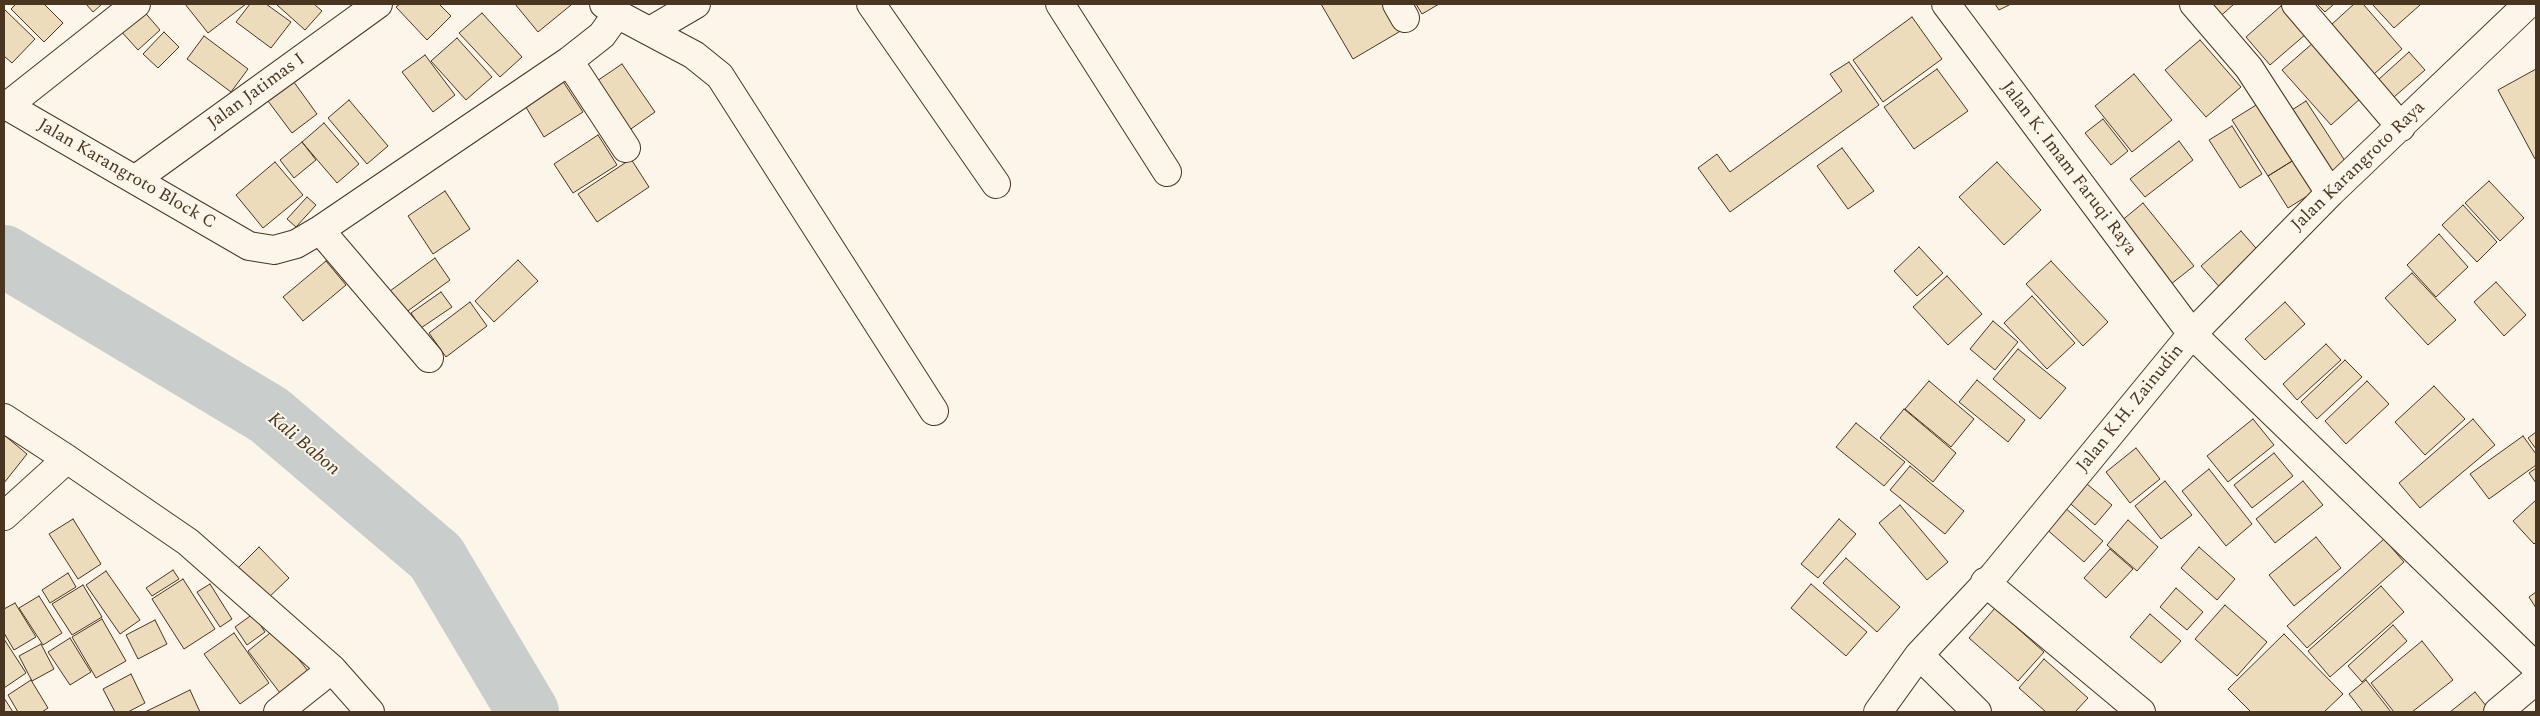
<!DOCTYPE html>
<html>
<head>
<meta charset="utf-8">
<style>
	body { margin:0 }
	#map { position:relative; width:2540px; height:716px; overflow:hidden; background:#fbf6e9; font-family:Spectral,serif }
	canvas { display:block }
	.frame { position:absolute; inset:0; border:5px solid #4a3520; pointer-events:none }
</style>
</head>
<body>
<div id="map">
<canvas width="2540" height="716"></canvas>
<div class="frame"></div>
</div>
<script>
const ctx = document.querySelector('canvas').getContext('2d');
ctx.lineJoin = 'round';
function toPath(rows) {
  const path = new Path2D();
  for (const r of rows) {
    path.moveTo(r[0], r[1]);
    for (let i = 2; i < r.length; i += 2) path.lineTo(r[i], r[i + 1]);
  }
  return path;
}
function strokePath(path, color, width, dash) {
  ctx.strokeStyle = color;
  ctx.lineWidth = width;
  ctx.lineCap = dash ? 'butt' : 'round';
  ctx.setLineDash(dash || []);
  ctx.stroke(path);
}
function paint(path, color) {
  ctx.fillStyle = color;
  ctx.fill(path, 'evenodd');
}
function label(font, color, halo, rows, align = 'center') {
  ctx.font = font + ' Spectral,serif';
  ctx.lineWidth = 4;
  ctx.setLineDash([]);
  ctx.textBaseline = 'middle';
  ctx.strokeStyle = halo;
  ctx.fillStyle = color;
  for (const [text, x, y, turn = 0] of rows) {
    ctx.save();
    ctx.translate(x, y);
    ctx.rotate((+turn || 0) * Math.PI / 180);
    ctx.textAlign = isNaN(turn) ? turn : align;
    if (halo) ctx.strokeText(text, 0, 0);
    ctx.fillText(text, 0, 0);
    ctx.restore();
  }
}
strokePath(toPath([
	[4,256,269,415,436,557,528,712]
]), '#c9cecd', 62);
const building = toPath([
	[16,4,44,4,63,23,44,42,11,9,16,4],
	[86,4,102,4,93,12,86,4],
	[185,4,246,4,208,33,185,4],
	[250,4,266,4,291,22,271,48,236,22,250,4],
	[276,4,314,4,322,11,305,30,276,4],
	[400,4,439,4,451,16,427,40,396,7,400,4],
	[515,4,571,4,571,5,538,32,515,4],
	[1321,4,1389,4,1404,29,1353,59,1321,4],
	[1416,4,1439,4,1422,14,1416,4],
	[1995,4,2011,4,1999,10,1995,4],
	[2200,4,2234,4,2215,21,2200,4],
	[2317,4,2334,4,2325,12,2317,4],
	[2354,4,2363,4,2402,49,2374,74,2331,25,2354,4],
	[2372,4,2419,4,2420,5,2394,28,2372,4],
	[2281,6,2306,34,2270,65,2246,37,2281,6],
	[4,9,35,39,12,63,4,56,4,9],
	[142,9,160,30,138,50,119,29,142,9],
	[482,13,522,57,500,77,459,33,482,13],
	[1912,17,1942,59,1883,102,1853,60,1912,17],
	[164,32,179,47,158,68,143,54,164,32],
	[204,36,248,69,231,92,187,59,204,36],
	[457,38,492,77,466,100,431,61,457,38],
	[2200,40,2241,87,2206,117,2165,70,2200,40],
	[2313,43,2361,98,2331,125,2282,70,2313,43],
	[2409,52,2425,70,2394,97,2378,80,2409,52],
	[425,55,455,95,433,112,402,72,425,55],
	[1849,62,1879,105,1730,212,1698,168,1717,154,1730,172,1842,91,1830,74,1849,62],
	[622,64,655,112,628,131,594,83,622,64],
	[1937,69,1968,111,1914,149,1884,107,1937,69],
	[2536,69,2536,159,2535,159,2498,90,2536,69],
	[2134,74,2172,120,2132,152,2095,106,2134,74],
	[291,78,317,114,292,133,265,97,291,78],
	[562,80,583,112,544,137,524,104,562,80],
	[349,100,388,146,367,164,328,118,349,100],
	[2306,101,2349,167,2324,183,2281,117,2306,101],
	[2261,102,2297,158,2268,176,2232,120,2261,102],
	[2103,119,2128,151,2111,165,2085,133,2103,119],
	[324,123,359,164,337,183,302,142,324,123],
	[2232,126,2262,174,2240,188,2209,140,2232,126],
	[598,135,617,165,573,193,554,164,598,135],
	[2179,141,2193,160,2145,197,2130,179,2179,141],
	[302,142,316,160,294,178,280,160,302,142],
	[1842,148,1874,191,1848,209,1817,166,1842,148],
	[2297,158,2317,190,2288,208,2268,176,2297,158],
	[631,159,649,187,597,222,578,194,631,159],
	[275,162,303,195,263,228,236,195,275,162],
	[1997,162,2041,210,2004,245,1959,197,1997,162],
	[2489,181,2524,218,2500,241,2465,203,2489,181],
	[445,191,470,229,433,254,408,216,445,191],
	[307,197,316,205,296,227,287,219,307,197],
	[2143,203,2194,266,2171,284,2120,222,2143,203],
	[2463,205,2497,242,2477,262,2442,225,2463,205],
	[2241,231,2262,255,2222,290,2201,266,2241,231],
	[2439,234,2468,267,2436,297,2407,265,2439,234],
	[1919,247,1943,273,1917,296,1894,271,1919,247],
	[435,258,450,280,405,313,390,291,435,258],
	[518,260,538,281,494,322,475,301,518,260],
	[326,261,346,285,303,321,283,297,326,261],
	[2051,261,2108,322,2083,346,2026,284,2051,261],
	[2412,273,2456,320,2428,345,2385,298,2412,273],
	[1947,276,1982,314,1948,345,1913,307,1947,276],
	[2496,282,2526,315,2504,336,2474,302,2496,282],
	[441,292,452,307,421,328,411,313,441,292],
	[2032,296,2075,343,2047,369,2004,323,2032,296],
	[470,302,487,326,446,357,429,333,470,302],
	[2285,302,2305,324,2265,360,2245,339,2285,302],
	[1993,321,2018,342,1995,370,1970,349,1993,321],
	[2326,344,2341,360,2297,400,2283,384,2326,344],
	[2018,349,2066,388,2040,419,1993,379,2018,349],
	[2345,360,2362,377,2317,419,2301,402,2345,360],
	[1977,380,2025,420,2008,442,1959,402,1977,380],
	[1929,381,1974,419,1951,447,1905,409,1929,381],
	[2367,381,2389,404,2346,444,2325,421,2367,381],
	[2434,386,2465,419,2425,455,2395,422,2434,386],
	[1904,409,1956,453,1933,482,1880,438,1904,409],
	[2253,419,2274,445,2228,482,2207,456,2253,419],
	[2473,419,2495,445,2420,508,2399,483,2473,419],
	[1856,423,1905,462,1884,486,1836,447,1856,423],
	[2536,432,2536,449,2528,438,2536,432],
	[4,435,27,454,4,483,4,435],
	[2523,436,2536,454,2536,465,2489,499,2470,474,2523,436],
	[2136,448,2160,479,2130,503,2106,472,2136,448],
	[2274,453,2293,476,2252,508,2234,485,2274,453],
	[1910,466,1964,511,1945,534,1890,490,1910,466],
	[2536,468,2536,483,2529,473,2536,468],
	[2209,469,2252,524,2226,546,2182,491,2209,469],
	[2081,479,2112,505,2095,525,2064,498,2081,479],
	[2165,481,2192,515,2161,539,2135,506,2165,481],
	[2303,481,2323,505,2275,543,2256,519,2303,481],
	[2536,500,2536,542,2534,544,2513,521,2536,500],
	[1900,505,1948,562,1927,580,1879,523,1900,505],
	[2063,506,2103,541,2084,562,2044,527,2063,506],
	[73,519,101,564,78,579,49,534,73,519],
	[1839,519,1856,534,1818,578,1801,564,1839,519],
	[2128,520,2158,547,2137,571,2107,545,2128,520],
	[2316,537,2341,568,2294,606,2269,575,2316,537],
	[2384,539,2404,562,2307,648,2287,626,2384,539],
	[259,547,289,578,264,602,234,572,259,547],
	[2199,547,2235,579,2217,600,2181,568,2199,547],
	[2110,549,2133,569,2106,598,2084,578,2110,549],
	[1846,558,1900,607,1877,632,1823,583,1846,558],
	[173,570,179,579,152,596,146,588,173,570],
	[106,571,140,620,120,634,86,585,106,571],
	[68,573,76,587,50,603,42,590,68,573],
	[183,579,215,629,184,649,152,599,183,579],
	[210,584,232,619,220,627,197,592,210,584],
	[1811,584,1867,632,1846,656,1791,608,1811,584],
	[83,585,102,617,72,635,52,604,83,585],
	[2381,586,2404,612,2330,677,2308,651,2381,586],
	[2176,588,2203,612,2187,630,2160,607,2176,588],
	[2536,592,2536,608,2529,597,2536,592],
	[39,596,62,633,43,645,19,608,39,596],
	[15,603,36,637,14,650,4,633,4,609,15,603],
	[2225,605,2267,642,2237,676,2195,639,2225,605],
	[1995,608,2044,652,2018,681,1969,638,1995,608],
	[253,614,265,632,247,645,235,627,253,614],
	[2150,614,2181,641,2161,663,2130,637,2150,614],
	[102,619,126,661,96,678,72,637,102,619],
	[155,620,167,644,138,659,126,635,155,620],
	[2393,625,2407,641,2362,682,2348,666,2393,625],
	[275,629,308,671,280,693,248,651,275,629],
	[234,633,269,683,240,704,204,654,234,633],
	[2284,634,2343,694,2324,712,2251,712,2228,689,2284,634],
	[70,638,91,672,70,685,48,652,70,638],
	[4,639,26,673,4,688,4,639],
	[2422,641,2453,680,2412,712,2394,712,2371,683,2422,641],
	[41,644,54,669,32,681,19,656,41,644],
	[2044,659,2088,698,2075,712,2046,712,2019,688,2044,659],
	[131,674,145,703,128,712,115,712,103,689,131,674],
	[31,680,48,708,42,712,18,712,8,695,31,680],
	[2366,680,2391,712,2363,712,2349,694,2366,680],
	[190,690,200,712,145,712,190,690],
	[2475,692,2491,712,2450,712,2475,692],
	[4,698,13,712,4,712,4,698]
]);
paint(building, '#ecdcbc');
strokePath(building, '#4a3520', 1);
const street = toPath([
	[604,4,617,14,694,55,720,76,934,411],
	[871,4,996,184],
	[1060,4,1167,172],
	[1397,4,1405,18],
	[1946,4,2192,334,2536,667],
	[2194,4,2249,68,2330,193],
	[2296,4,2401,127],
	[650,31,696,4],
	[569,61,626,148],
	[4,104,249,246,274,250,296,244,320,230,569,61,602,35,617,14],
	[7,106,136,4],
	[136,179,378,4],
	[320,230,429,358],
	[4,418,67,459,188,542,332,669,370,712],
	[4,516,67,459],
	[1985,582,2141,712],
	[1919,655,1977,712],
	[278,712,332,669],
	[1878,712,1919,655,1994,575,2192,334,2330,193,2528,4],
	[2498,712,2536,680]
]);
strokePath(street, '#4a3520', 30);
strokePath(street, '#fbf6e9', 28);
label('18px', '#4a3520', '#fbf6e9', [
	["Jalan Jatimas I",257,92,-36],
	["Jalan Karangroto Raya",2359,167,-44],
	["Jalan K. Imam Faruqi Raya",2068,169,53],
	["Jalan Karangroto Block C",126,175,30],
	["Jalan K.H. Zainudin",2131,409,-51]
]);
label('italic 19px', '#4a3520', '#fbf6e9', [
	["Kali Babon",303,445,40]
]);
</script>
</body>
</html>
